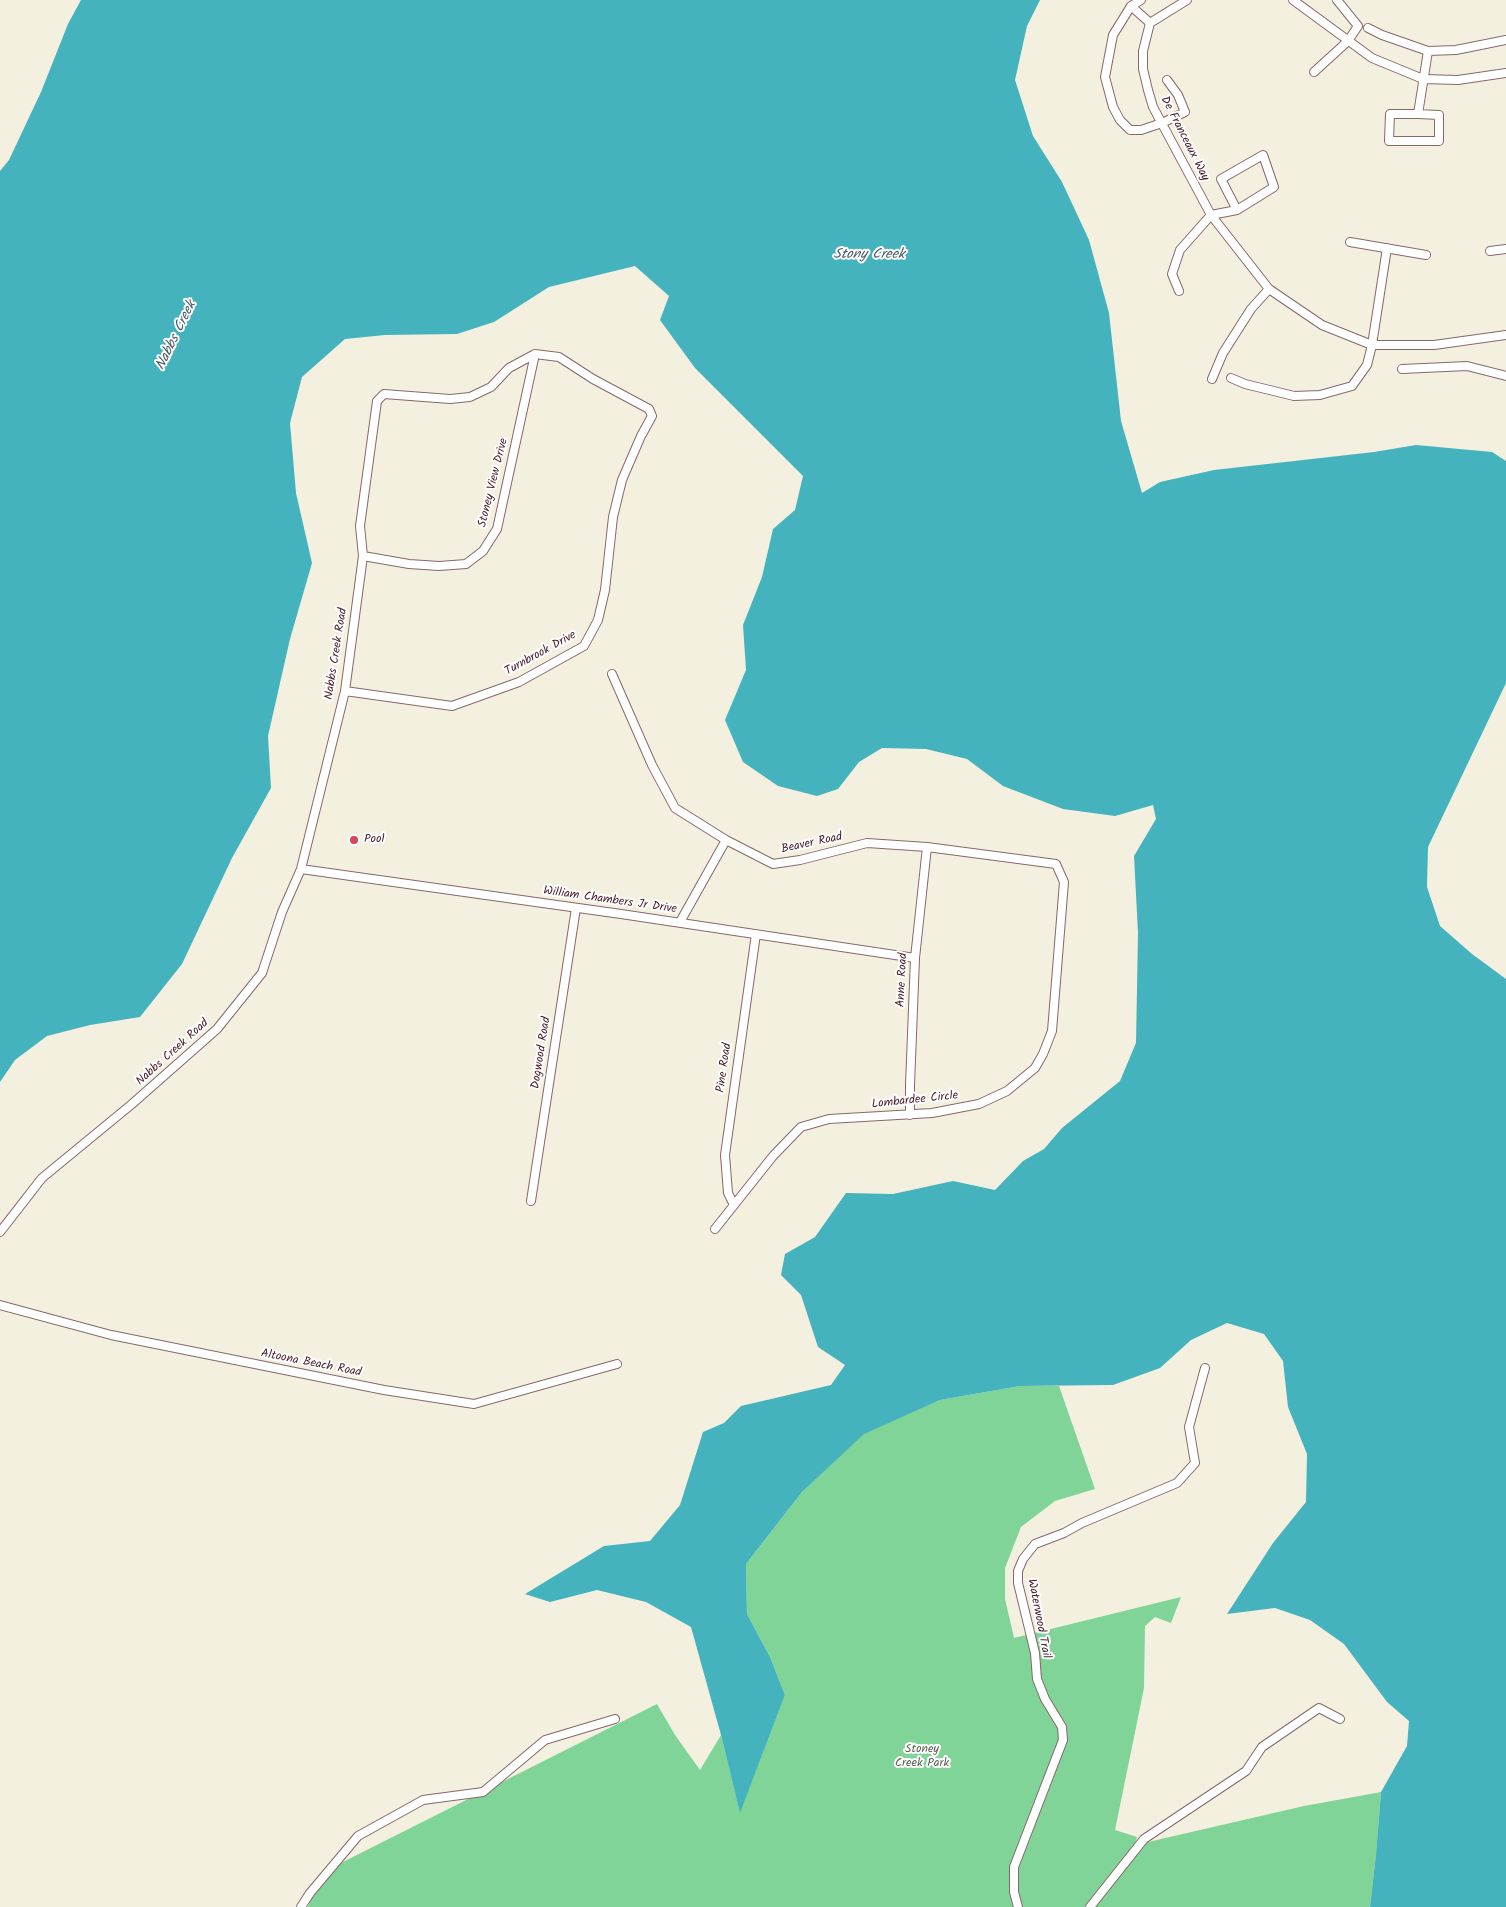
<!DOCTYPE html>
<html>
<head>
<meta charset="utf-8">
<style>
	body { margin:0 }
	canvas { display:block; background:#f4f0e0 }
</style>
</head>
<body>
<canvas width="1506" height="1907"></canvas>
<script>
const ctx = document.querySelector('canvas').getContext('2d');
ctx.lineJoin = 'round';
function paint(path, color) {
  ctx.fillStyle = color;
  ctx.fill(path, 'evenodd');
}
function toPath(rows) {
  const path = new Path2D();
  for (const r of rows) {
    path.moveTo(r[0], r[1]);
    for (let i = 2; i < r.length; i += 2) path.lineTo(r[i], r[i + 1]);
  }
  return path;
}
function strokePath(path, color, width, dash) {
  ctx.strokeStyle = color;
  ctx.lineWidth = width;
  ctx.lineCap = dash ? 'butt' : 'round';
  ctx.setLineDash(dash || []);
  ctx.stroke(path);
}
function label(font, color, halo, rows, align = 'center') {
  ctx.font = font + ' Kalam,sans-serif';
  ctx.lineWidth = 4;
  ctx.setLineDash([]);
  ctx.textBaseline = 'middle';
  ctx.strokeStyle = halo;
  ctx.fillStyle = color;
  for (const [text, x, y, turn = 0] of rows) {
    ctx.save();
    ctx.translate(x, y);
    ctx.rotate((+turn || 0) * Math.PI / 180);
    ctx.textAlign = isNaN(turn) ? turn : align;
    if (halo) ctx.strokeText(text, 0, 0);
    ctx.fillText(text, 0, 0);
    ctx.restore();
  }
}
paint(toPath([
	[1020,1386,1059,1386,1095,1489,1055,1501,1021,1527,1005,1568,1005,1599,1014,1638,1181,1597,1171,1623,1155,1617,1145,1626,1144,1688,1115,1830,1137,1837,1135,1845,1304,1806,1381,1792,1376,1854,1370,1907,308,1907,321,1873,657,1704,675,1735,700,1770,721,1735,740,1812,785,1695,770,1657,747,1614,746,1564,802,1492,864,1433,940,1400]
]), '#80d497');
paint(toPath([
	[81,0,1040,0,1027,26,1015,80,1033,136,1062,182,1089,240,1109,313,1121,421,1142,493,1160,482,1214,470,1374,452,1416,445,1492,452,1506,461,1506,683,1428,847,1427,887,1440,926,1472,954,1506,979,1506,1907,1370,1907,1376,1854,1381,1792,1407,1746,1409,1721,1387,1702,1344,1644,1310,1620,1275,1608,1227,1614,1273,1543,1306,1502,1307,1454,1288,1407,1283,1361,1264,1334,1227,1323,1191,1340,1160,1368,1113,1385,1020,1386,940,1400,864,1434,802,1492,746,1564,747,1614,770,1657,785,1695,740,1813,721,1735,691,1627,646,1602,597,1590,550,1602,525,1594,604,1546,650,1541,680,1505,703,1432,724,1423,741,1406,831,1385,845,1365,818,1347,801,1295,781,1275,785,1254,815,1237,846,1193,893,1194,953,1181,995,1190,1023,1161,1044,1149,1062,1128,1120,1081,1136,1043,1138,933,1134,856,1156,819,1153,805,1115,816,1063,809,1003,786,967,759,926,749,882,748,859,762,838,789,817,796,778,786,743,762,725,720,746,670,743,625,762,577,773,529,795,510,803,476,695,368,660,320,669,296,635,266,549,287,494,322,457,334,385,335,345,339,302,377,290,423,296,493,312,563,290,639,268,736,271,788,232,858,182,964,140,1017,90,1025,47,1036,15,1060,0,1082,0,171,9,160,41,92,68,24]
]), '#44b3be');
const minor = toPath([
	[1141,0,1131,6,1113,35,1105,77,1113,107,1120,120,1130,130,1141,130,1162,123,1185,112,1178,95,1167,80],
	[1187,0,1150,23,1143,51,1143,69,1148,90,1153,107,1211,215,1269,289,1322,325,1372,345,1434,345,1506,335],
	[1293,0,1372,58,1423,79,1458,80,1506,73],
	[1131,6,1150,23],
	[1368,28,1382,35,1428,51],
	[1314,72,1348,41,1358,26,1337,0],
	[1418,114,1390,114,1389,141,1439,141,1439,115,1418,114,1428,51,1456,50,1506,40],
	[1350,242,1426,255],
	[1490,251,1506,249],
	[1179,291,1172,274,1180,250,1211,215,1237,210,1274,187,1263,155,1221,179,1237,210],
	[1402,369,1467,366,1506,376],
	[1231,378,1245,384,1294,396,1320,395,1352,386,1367,365,1372,345,1387,248],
	[1212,379,1223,353,1251,309,1269,289],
	[363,556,409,564,439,566,466,564,483,551,497,529,535,354],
	[612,674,652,765,675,808,726,840,773,864,800,860,867,843,927,847,1056,864,1064,882,1052,1031,1043,1054,1035,1068,1007,1091,979,1104,932,1113,829,1119,801,1127,773,1156,715,1229],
	[301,869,621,914,915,958],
	[680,922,726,840],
	[910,1115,910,1085,915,958,927,847],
	[531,1201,576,908],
	[734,1205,728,1193,725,1155,756,934],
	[0,1232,42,1178,132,1104,217,1029,262,973,282,912,301,869,345,691,363,556,360,526,377,401,384,394,450,399,470,397,491,387,509,368,535,354,559,357,593,379,649,409,652,416,641,436,622,480,613,517,605,590,598,620,584,646,519,682,452,706,345,691],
	[0,1305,111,1335,384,1390,474,1404,617,1364],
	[301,1907,310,1893,358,1836,423,1800,483,1792,545,1740,615,1719],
	[1018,1907,1014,1892,1014,1867,1063,1740,1062,1727,1045,1699,1037,1679,1035,1653,1018,1583,1018,1571,1023,1559,1035,1544,1064,1533,1082,1523,1177,1483,1195,1463,1189,1427,1205,1368],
	[1090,1907,1144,1839,1246,1771,1262,1747,1319,1708,1340,1719]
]);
strokePath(minor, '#86686a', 10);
strokePath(minor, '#fff', 8);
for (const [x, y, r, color] of [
	[354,840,5,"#d1495b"]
]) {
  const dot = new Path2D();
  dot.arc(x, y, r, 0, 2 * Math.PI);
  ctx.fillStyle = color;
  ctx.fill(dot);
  strokePath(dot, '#fff', 2);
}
label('12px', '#4a1f2b', '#fff', [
	["De Franceaux Way",1184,139,63],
	["Stoney View Drive",494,483,-76],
	["Nabbs Creek Road",337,654,-81],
	["Turnbrook Drive",541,654,-29],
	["Beaver Road",812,844,-12],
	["William Chambers Jr Drive",610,901,8],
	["Anne Road",903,980,-87],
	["Nabbs Creek Road",173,1053,-42],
	["Dogwood Road",542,1053,-81],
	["Pine Road",725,1068,-82],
	["Lombardee Circle",915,1101,-6],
	["Altoona Beach Road",311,1364,11],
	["Waterwood Trail",1038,1619,79]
]);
label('12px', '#4a1f2b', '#fff', [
	["Pool",364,840]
], 'left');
label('12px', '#5d5e51', '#fff', [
	["Stoney",922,1750],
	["Creek Park",922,1764]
]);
label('italic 14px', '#485a66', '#fff', [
	["Stony Creek",869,256],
	["Nabbs Creek",177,336,-64]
]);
</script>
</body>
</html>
